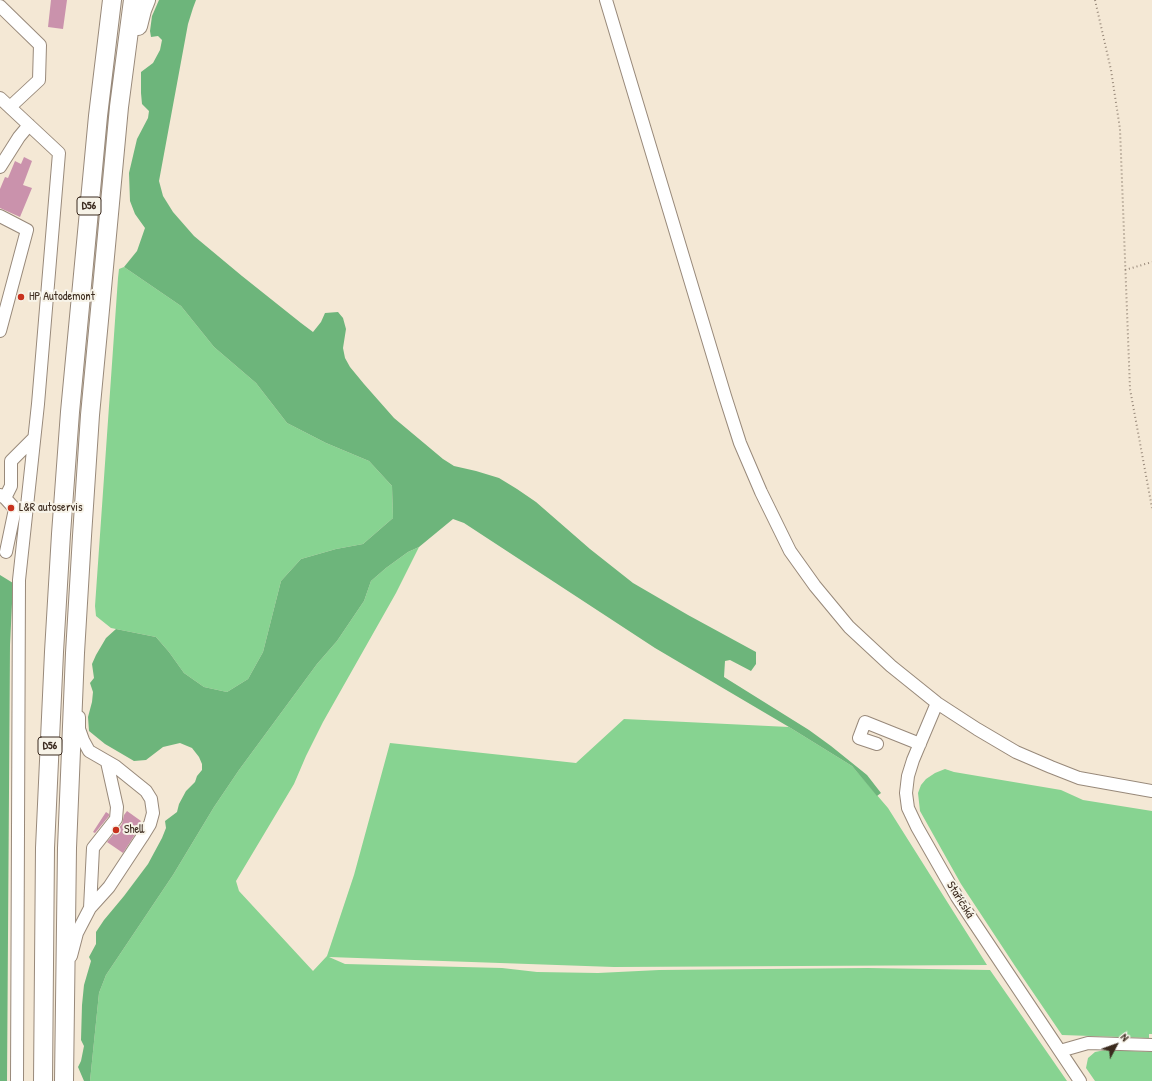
<!DOCTYPE html>
<html>
<head>
<meta charset="utf-8">
<style>
	body { margin:0 }
	#map { position:relative; width:1152px; height:1081px; overflow:hidden; background:#f4e8d5; font-family:"Patrick Hand",sans-serif }
	canvas { display:block }
	.north { position:absolute; left:1096px; top:1025px; width:40px; height:40px; -webkit-text-stroke:3px #f7f3e8; paint-order:stroke; rotate:49deg; font-size:11px; font-weight:700; line-height:16px; text-align:center; color:#3b2a1e }
	.north::after { content:''; display:block; margin:auto; width:14px; height:18px; background:#3b2a1e; clip-path:polygon(50% 0,100% 100%,50% 72%,0 100%) }
</style>
</head>
<body>
<div id="map">
<canvas width="1152" height="1081"></canvas>
<div class="north">N</div>
</div>
<script>
const ctx = document.querySelector('canvas').getContext('2d');
ctx.lineJoin = 'round';
function paint(path, color) {
  ctx.fillStyle = color;
  ctx.fill(path, 'evenodd');
}
function toPath(rows) {
  const path = new Path2D();
  for (const r of rows) {
    path.moveTo(r[0], r[1]);
    for (let i = 2; i < r.length; i += 2) path.lineTo(r[i], r[i + 1]);
  }
  return path;
}
function strokePath(path, color, width, dash) {
  ctx.strokeStyle = color;
  ctx.lineWidth = width;
  ctx.lineCap = dash ? 'butt' : 'round';
  ctx.setLineDash(dash || []);
  ctx.stroke(path);
}
function label(font, color, halo, rows, align = 'center') {
  ctx.font = font + ' "Patrick Hand",sans-serif';
  ctx.lineWidth = 4;
  ctx.setLineDash([]);
  ctx.textBaseline = 'middle';
  ctx.strokeStyle = halo;
  ctx.fillStyle = color;
  for (const [text, x, y, turn = 0] of rows) {
    ctx.save();
    ctx.translate(x, y);
    ctx.rotate((+turn || 0) * Math.PI / 180);
    ctx.textAlign = isNaN(turn) ? turn : align;
    if (halo) ctx.strokeText(text, 0, 0);
    ctx.fillText(text, 0, 0);
    ctx.restore();
  }
}
paint(toPath([
	[124,267,181,306,214,347,256,383,287,423,326,443,369,461,392,486,393,518,363,544,336,549,301,559,281,581,263,652,248,679,227,692,204,687,184,673,169,652,156,637,111,628,96,616,95,606,118,278,119,269],
	[419,547,396,593,323,722,306,756,294,784,236,881,239,891,313,971,327,956,354,875,390,743,576,763,624,719,789,727,852,766,888,808,987,965,614,967,329,957,345,964,502,968,537,972,598,973,659,970,868,968,990,970,1067,1081,90,1081,99,993,106,975,173,875,214,807,239,770,317,664,337,641,364,601,371,581,386,568,408,552],
	[945,769,954,772,1061,790,1083,800,1152,811,1152,1034,1149,1034,1149,1038,1062,1035,1015,966,961,884,920,811,918,793,921,785,926,779,935,773],
	[1105,1050,1152,1052,1152,1081,1095,1081,1086,1068,1088,1058,1095,1052]
]), '#87d391');
paint(toPath([
	[159,0,196,0,193,8,188,24,159,181,163,196,173,212,194,236,242,276,301,323,313,332,321,322,325,313,338,312,343,318,346,329,343,348,345,358,350,367,364,384,394,418,443,459,454,466,476,471,499,478,517,489,536,502,590,549,633,583,688,615,756,652,756,664,751,671,730,660,725,661,724,677,809,730,831,746,867,775,881,793,877,796,852,766,789,727,655,648,464,523,453,519,419,547,408,552,386,568,371,581,364,601,337,641,317,664,239,770,214,807,173,875,106,975,99,993,90,1081,84,1081,78,1067,81,1061,84,1046,81,1040,82,1005,84,985,91,961,89,957,96,944,96,932,104,920,124,896,148,864,162,838,166,828,165,821,177,812,179,804,186,791,195,782,197,776,202,770,202,764,199,757,192,748,180,743,163,747,146,760,134,761,105,744,89,731,88,717,92,702,93,692,90,683,94,678,92,664,96,655,106,638,116,629,156,637,169,652,184,673,204,687,227,692,248,679,263,652,281,581,301,559,336,549,363,544,393,518,392,486,369,461,326,443,287,423,256,383,214,347,181,306,124,267,137,251,145,228,135,214,130,201,129,173,137,139,148,118,149,111,142,104,141,93,141,72,153,63,160,50,162,40,158,36,151,37,150,31,152,16],
	[0,575,13,583,10,645,7,1081,0,1081]
]), '#6db57b');
paint(toPath([
	[51,0,67,0,63,29,48,27],
	[24,157,32,161,23,185,32,188,20,217,0,208,0,189,5,177,8,178,15,161,21,164],
	[127,811,141,821,134,831,136,833,123,853,107,842,122,824,124,815],
	[106,812,109,814,109,816,95,833,93,832]
]), '#ca92ac');
const minor = toPath([
	[606,0,725,396,740,443,761,492,790,551,815,586,849,627,891,666,937,703,977,729,1016,752,1051,767,1079,778,1152,791],
	[0,6,40,45,39,80,10,107],
	[0,98,59,153,38,404,19,580,17,1081],
	[0,167,19,137,29,125],
	[0,216,27,230,0,331],
	[0,495,5,498,11,486,11,461,34,438],
	[5,498,15,509,6,552],
	[937,703,913,760,908,776,906,793,908,808,917,827,957,897,1080,1081],
	[877,744,859,738,865,722,920,744],
	[90,908,93,848,116,819,117,807,107,762],
	[71,956,77,933,90,908,109,887,142,837,150,824,153,813,151,799,146,791,115,766,89,751,83,740,79,729,79,717],
	[1060,1051,1088,1043,1152,1045]
]);
const highway = toPath([
	[138,26,142,10,146,0],
	[43,1081,45,848,54,652,61,534,70,412,98,116,112,0],
	[64,1081,67,848,75,653,82,536,90,415,98,331,119,107,133,0]
]);
strokePath(minor, '#98897a', 14);
strokePath(highway, '#98897a', 20);
strokePath(toPath([
	[1095,0,1111,70,1120,129,1130,389,1152,508],
	[1125,270,1152,262]
]), '#98897a', 2, [1, 3]);
strokePath(minor, '#fff', 12);
strokePath(highway, '#fff', 18);
for (const [x, y, r, color] of [
	[21,297,4,"#c8321e"],
	[11,508,4,"#c8321e"],
	[116,830,4,"#c8321e"]
]) {
  const dot = new Path2D();
  dot.arc(x, y, r, 0, 2 * Math.PI);
  ctx.fillStyle = color;
  ctx.fill(dot);
  strokePath(dot, '#f7f3e8', 1.5);
}
for (const [x, y, w] of [
	[89,206,24],
	[50,746,24]
]) {
  const box = new Path2D();
  box.roundRect(x - w / 2, y - 9, w, 18, 3);
  ctx.fillStyle = '#f7f3e8';
  ctx.fill(box);
  strokePath(box, '#3b2a1e', 1);
}
label('bold 11px', '#3b2a1e', null, [
	["D56",89,206],
	["D56",50,746]
]);
label('12px', '#3b2a1e', '#f7f3e8', [
	["HP Autodemont",29,297],
	["L&R autoservis",19,508],
	["Shell",124,830]
], 'left');
label('12px', '#3b2a1e', '#f7f3e8', [
	["Staříčská",960,900,58]
]);
</script>
</body>
</html>
